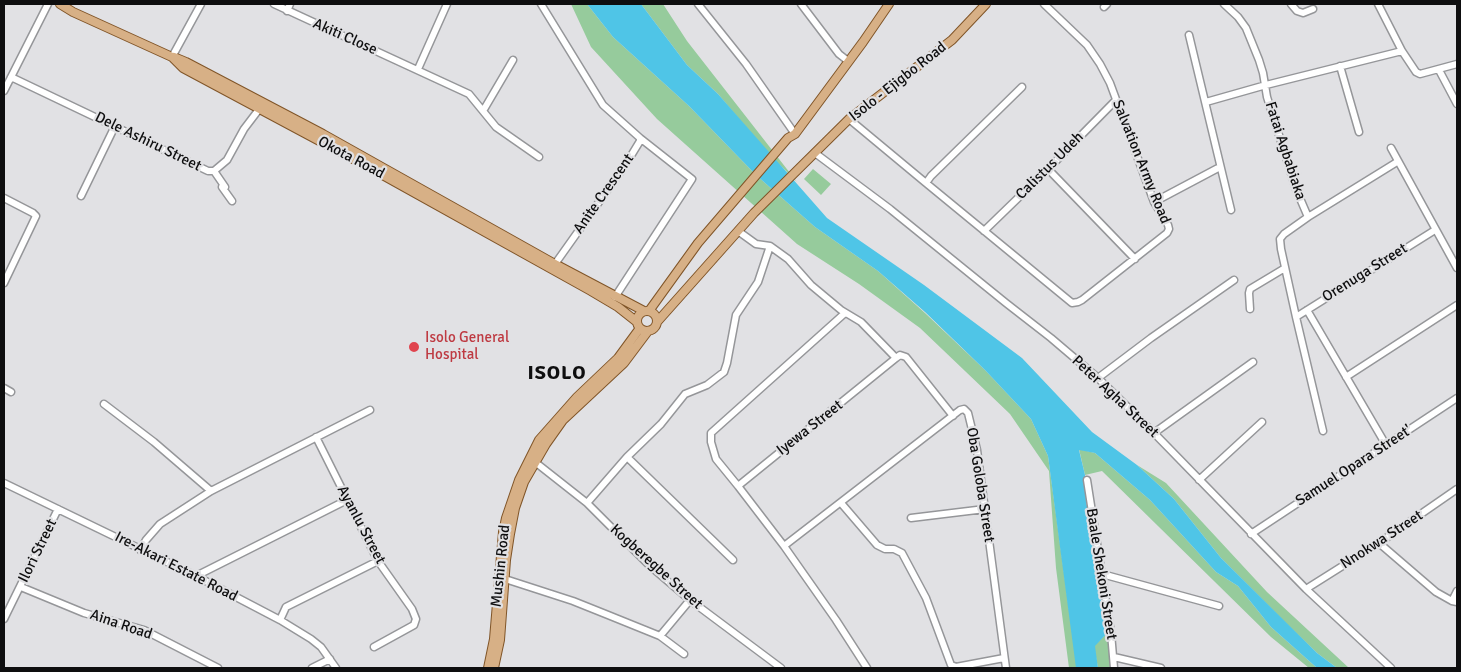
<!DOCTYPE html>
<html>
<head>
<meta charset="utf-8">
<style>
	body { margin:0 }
	#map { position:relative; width:1461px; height:672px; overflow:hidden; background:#e1e1e4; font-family:Signika,sans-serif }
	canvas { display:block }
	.frame { position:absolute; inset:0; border:5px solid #0e0e0f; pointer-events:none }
</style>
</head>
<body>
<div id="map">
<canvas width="1461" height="672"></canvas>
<div class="frame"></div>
</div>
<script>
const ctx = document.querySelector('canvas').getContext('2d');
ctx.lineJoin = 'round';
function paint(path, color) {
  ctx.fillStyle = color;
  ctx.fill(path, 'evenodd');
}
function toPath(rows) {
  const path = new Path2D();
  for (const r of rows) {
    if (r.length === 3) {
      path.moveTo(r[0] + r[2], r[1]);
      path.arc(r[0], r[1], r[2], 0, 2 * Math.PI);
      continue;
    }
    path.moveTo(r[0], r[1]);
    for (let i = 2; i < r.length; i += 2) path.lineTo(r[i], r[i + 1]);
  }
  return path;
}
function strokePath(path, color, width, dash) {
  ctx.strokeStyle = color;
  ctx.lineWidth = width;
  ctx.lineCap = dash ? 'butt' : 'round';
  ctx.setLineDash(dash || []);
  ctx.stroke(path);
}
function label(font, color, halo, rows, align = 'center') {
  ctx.font = font + ' Signika,sans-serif';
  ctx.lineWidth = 4.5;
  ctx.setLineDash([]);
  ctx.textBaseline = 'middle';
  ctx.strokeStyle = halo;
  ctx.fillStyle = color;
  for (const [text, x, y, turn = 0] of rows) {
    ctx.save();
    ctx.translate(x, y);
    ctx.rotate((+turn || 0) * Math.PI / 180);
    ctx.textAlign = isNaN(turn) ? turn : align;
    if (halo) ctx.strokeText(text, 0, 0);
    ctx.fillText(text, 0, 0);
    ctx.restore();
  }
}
paint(toPath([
	[571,4,587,4,613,37,689,106,756,175,815,227,878,271,925,313,985,370,1031,419,1048,456,1077,668,1069,668,1056,568,1049,471,1010,414,920,328,859,284,797,244,657,119,591,47],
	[641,4,663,4,687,41,797,182,768,153,718,94,687,65],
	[813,169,831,184,821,195,804,179],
	[1079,449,1095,453,1150,500,1216,572,1238,586,1271,627,1317,668,1309,668,1271,637,1102,471,1085,475],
	[1137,465,1166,483,1267,592,1349,668,1337,668,1317,653,1286,623,1221,558,1174,499],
	[1110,630,1115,668,1098,668,1094,646]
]), '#96cb9c');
paint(toPath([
	[587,4,641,4,687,65,718,94,827,218,924,285,1022,358,1092,432,1137,465,1174,499,1221,558,1317,653,1337,668,1317,668,1271,627,1238,586,1216,572,1150,500,1095,453,1079,450,1085,475,1086,501,1110,630,1095,646,1098,668,1076,668,1048,456,1031,419,985,370,925,312,878,271,815,227,756,175,689,106,613,37]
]), '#4fc5e7');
const minor = toPath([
	[274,4,469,94,496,127,539,157],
	[541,4,603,105,640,138,640,141,626,164,555,264],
	[698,4,746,64,795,134],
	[801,4,839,54,848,61],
	[1224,4,1238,17,1246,28,1259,60,1263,73,1267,97,1296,189,1308,217],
	[1291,4,1297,11,1303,13,1313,9],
	[1378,4,1402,51,1416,72,1420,74,1457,64],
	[1104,7,1107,4],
	[287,11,290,4],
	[1189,35,1231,210],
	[172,57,201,4],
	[1340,66,1359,132],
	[418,69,447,4],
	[1439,70,1457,104],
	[11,77,208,171,214,171,227,160,244,129,260,108],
	[4,91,48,4],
	[1206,102,1266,85,1402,51],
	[483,111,513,60],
	[849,119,926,183,931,176,1022,87],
	[1391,148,1457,268],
	[815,153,890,209,1006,303,1051,338,1098,378,1154,433,1306,589,1391,668],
	[1048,169,1135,259],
	[214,171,225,187,222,187,232,201],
	[926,183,1072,303,1078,302,1082,300,1167,233,1169,229,1168,225,1154,202,1110,83,1100,64,1087,45,1044,4],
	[81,196,115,126],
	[4,198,33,213,36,216,4,283],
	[1154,202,1220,167],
	[738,231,756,244,770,246,788,259,811,285,841,310,861,322,896,358,738,486,784,546,836,620,867,668],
	[984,231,1048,169,1115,101],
	[615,297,692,179,640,138],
	[1250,309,1249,293,1250,289,1285,268],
	[1307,310,1386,445],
	[1296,317,1435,230],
	[896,358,900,355,906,357,953,416],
	[1346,377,1457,305],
	[1098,378,1151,338,1234,280],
	[4,388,11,392],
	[104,404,154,442,211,491],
	[1323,431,1296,317,1281,249,1280,239,1284,234,1308,217,1397,162],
	[1154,433,1253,362],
	[316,437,378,561,412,609,416,619,414,625,374,647],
	[627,457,733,560],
	[535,462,587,503,649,565,690,600,781,668],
	[1087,480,1111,633,1114,668],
	[1199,480,1262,422],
	[4,483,196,576,280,620,311,639,321,647,336,668],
	[738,486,716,459,711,442,711,433,845,313],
	[587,503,627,457,661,424,685,394,707,385,724,372,727,363,736,315,758,282,770,246],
	[841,503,877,545,885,549,894,549,902,553,926,598,951,665,956,667,1004,658],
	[911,518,985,509],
	[1251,534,1457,398],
	[1379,543,1436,592,1452,601],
	[784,546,960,410,964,409,968,413,977,450,1006,668],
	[140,550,146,540,160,524,211,491,370,410],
	[1102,574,1219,606],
	[196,576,347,500],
	[505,579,573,601,608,615,660,636,684,654],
	[21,587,84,613,144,630,218,668],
	[1306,589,1379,543,1457,489],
	[1457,591,1452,601,1457,602],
	[4,619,58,509],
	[280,620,286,607,378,561],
	[660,636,690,600],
	[1114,657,1161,668],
	[312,668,330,659]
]);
const major = toPath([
	[60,4,73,12,172,57,183,68,370,168,591,291,618,307,637,322],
	[174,57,186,62,323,134,555,264,644,311],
	[649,311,698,243,788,138,795,134,863,42,889,4],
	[647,321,10],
	[657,322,754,213,849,119,952,40,986,4],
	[488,668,494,639,503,532,506,518,519,480,539,440,577,397,618,358,640,328],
	[494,668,500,640,506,560,510,534,515,508,524,482,546,444,563,420,624,363,648,331]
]);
strokePath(minor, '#959699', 9);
strokePath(major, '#805528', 10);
strokePath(minor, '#fff', 6);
strokePath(major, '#d7b086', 8);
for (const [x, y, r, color] of [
	[414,347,6,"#e0444e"]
]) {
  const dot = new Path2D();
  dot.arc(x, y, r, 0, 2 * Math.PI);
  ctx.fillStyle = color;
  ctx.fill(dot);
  strokePath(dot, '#e1e1e4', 2);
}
label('15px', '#0e0e0f', '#e1e1e4', [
	["Akiti Close",345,37,24],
	["Isolo - Ejigbo Road",898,82,-38],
	["Dele Ashiru Street",148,142,26],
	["Fatai Agbabiaka",1285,151,72],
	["Okota Road",351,158,28],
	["Salvation Army Road",1141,162,68],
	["Calistus Udeh",1050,166,-45],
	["Anite Crescent",604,194,-55],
	["Orenuga Street",1365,273,-32],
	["Peter Agha Street",1115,397,43],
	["Iyewa Street",810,428,-38],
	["Samuel Opara Street'",1354,466,-33],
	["Oba Goloba Street",980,485,81],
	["Ayanlu Street",361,525,62],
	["Nnokwa Street",1382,540,-33],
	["Ilori Street",38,551,-64],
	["Mushin Road",501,566,-84],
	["Ire-Akari Estate Road",176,567,27],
	["Kogberegbe Street",656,567,42],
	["Baale Shekoni Street",1101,574,81],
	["Aina Road",121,625,19]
]);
label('15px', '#be3a42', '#e1e1e4', [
	["Isolo General",425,338],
	["Hospital",425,355]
], 'left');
ctx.letterSpacing = '1px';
label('bold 20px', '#0e0e0f', '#e1e1e4', [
	["ISOLO",557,374]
]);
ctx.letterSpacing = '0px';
</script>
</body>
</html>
